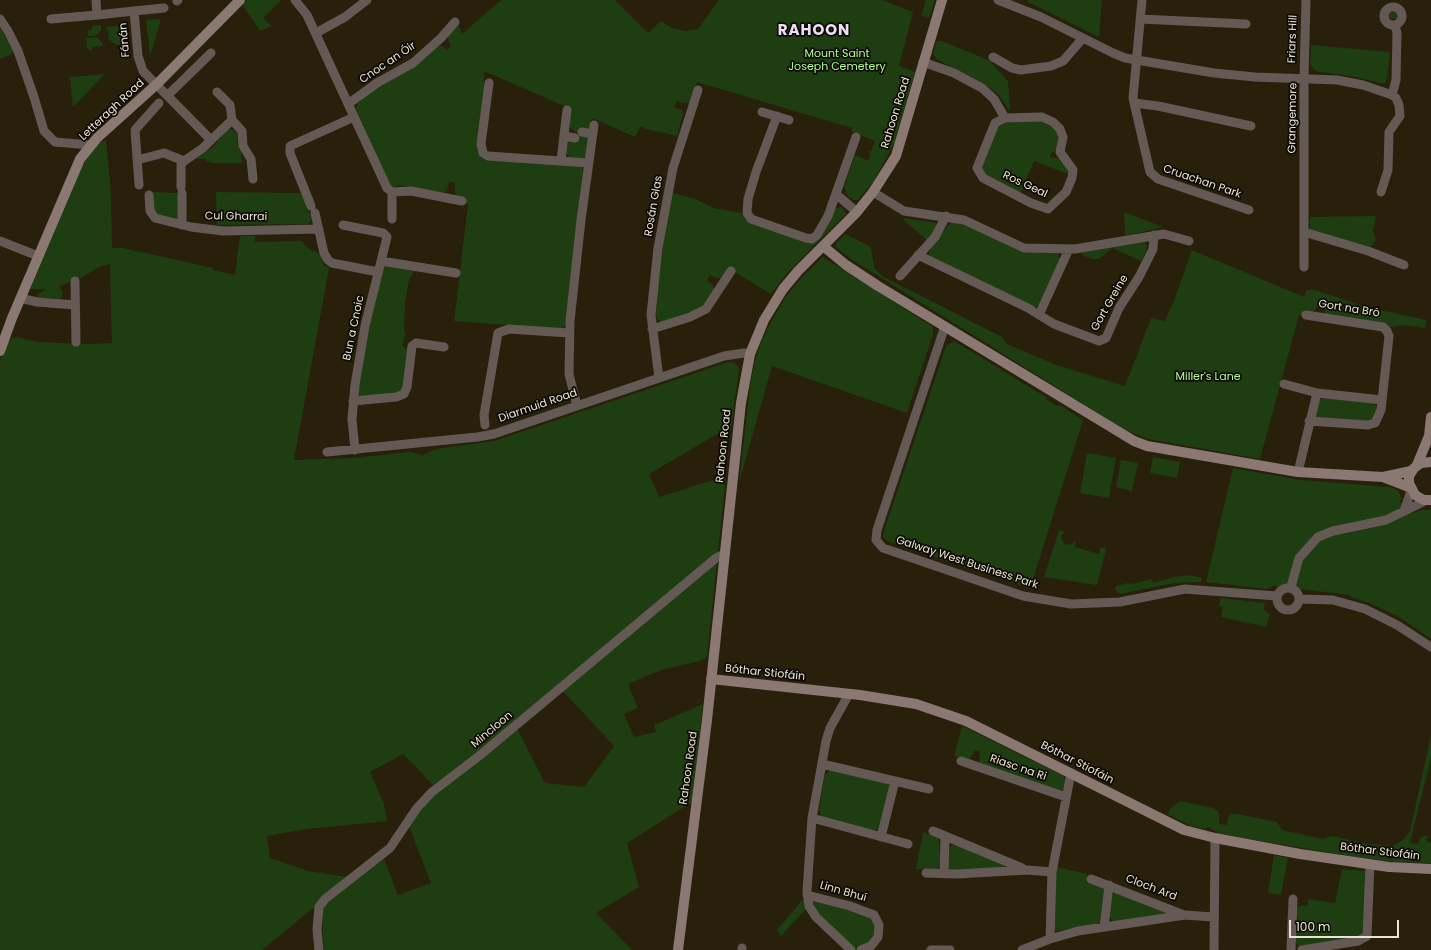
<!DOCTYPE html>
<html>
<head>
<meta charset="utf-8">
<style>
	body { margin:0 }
	#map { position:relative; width:1431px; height:950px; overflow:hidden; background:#28200b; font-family:Poppins,sans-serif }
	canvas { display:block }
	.scale { position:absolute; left:1289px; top:920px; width:110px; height:18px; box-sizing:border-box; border:2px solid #e9e4d7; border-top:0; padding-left:5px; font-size:12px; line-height:14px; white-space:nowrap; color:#e9e4d7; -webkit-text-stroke:3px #0d0a03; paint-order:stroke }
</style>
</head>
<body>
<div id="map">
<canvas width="1431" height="950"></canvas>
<div class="scale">100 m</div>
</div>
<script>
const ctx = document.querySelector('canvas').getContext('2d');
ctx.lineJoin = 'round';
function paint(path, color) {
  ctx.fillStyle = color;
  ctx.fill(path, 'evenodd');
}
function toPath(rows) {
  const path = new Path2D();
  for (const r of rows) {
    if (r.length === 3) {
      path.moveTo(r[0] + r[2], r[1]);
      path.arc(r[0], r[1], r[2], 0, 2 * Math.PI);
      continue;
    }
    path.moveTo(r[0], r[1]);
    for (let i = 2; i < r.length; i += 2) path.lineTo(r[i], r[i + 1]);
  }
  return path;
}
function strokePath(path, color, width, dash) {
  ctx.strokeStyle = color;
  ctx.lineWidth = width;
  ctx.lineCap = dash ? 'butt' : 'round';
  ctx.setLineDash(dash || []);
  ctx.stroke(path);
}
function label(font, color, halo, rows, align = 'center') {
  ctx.font = font + ' Poppins,sans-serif';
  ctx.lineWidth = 3.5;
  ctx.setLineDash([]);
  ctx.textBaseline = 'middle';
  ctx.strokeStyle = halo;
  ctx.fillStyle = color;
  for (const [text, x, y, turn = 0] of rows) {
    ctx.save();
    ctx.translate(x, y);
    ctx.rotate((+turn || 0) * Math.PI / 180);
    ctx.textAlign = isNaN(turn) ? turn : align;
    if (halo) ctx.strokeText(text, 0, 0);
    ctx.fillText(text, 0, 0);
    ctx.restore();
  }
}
paint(toPath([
	[247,0,281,0,263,18,272,26,260,31,242,4],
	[501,0,615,0,648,33,661,21,672,28,685,31,698,29,719,0,882,0,913,12,899,66,915,72,894,144,873,182,858,200,854,200,848,196,844,187,855,155,869,161,870,154,868,150,871,151,875,141,851,131,852,128,697,82,690,102,685,103,677,101,674,107,682,110,683,114,677,136,646,129,641,126,635,137,592,118,588,129,586,156,583,159,570,157,566,154,567,143,577,140,578,134,569,127,571,109,484,71,484,96,477,148,479,154,579,165,583,169,565,326,560,329,454,321,468,205,465,204,465,198,458,196,455,193,455,183,449,182,447,191,441,193,402,185,394,187,390,185,356,109,358,103,376,88,438,46,442,46,447,50,451,46,447,36,458,23,462,34],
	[926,0,935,0,929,18,921,15],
	[1028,0,1102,0,1099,37,1028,2],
	[1395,12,1399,14,1397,19,1387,18,1389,13],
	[161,19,150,56,146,20],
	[101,25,101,30,97,35,88,36,88,31,92,29,92,26],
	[126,25,127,44,117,45,108,39,109,34,106,27],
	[0,27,14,53,0,59],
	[98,37,99,40,103,43,103,46,93,47,91,51,87,48,86,38],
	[937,41,942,41,990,61,1008,81,1010,112,998,94,980,81,936,59,933,54],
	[1311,45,1390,52,1387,80,1385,83,1380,83,1356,77,1315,71,1310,64],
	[104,74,103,76,73,107,70,77],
	[1039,121,1045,123,1056,130,1058,135,1057,143,1055,151,1050,154,1051,158,1058,158,1068,170,1068,174,1034,161,1020,194,985,176,981,170,995,129,1006,123],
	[228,129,232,129,237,133,238,148,241,152,242,163,213,163,206,161,206,159,196,159,213,147],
	[106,140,111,193,112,248,123,248,213,268,213,270,235,275,240,236,255,236,255,242,302,241,309,249,321,254,324,266,329,268,294,460,352,458,410,452,422,455,436,449,494,441,725,363,733,362,738,366,739,370,731,429,719,433,649,474,659,497,726,476,707,657,700,661,661,670,628,684,638,708,624,714,634,737,656,732,654,725,703,704,692,802,627,843,639,887,596,913,632,950,324,950,322,916,313,908,262,950,0,950,0,361,6,341,16,337,38,342,90,344,112,343,110,264,99,267,79,279,59,286,63,293,60,301,57,301,54,298,48,298,45,300,36,299,38,294,46,289,30,289,39,261,77,173,96,144],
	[563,691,614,746,584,787,545,783,517,728,541,711],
	[403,754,433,785,405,816,431,883,398,895,381,851,364,866,346,877,308,871,270,858,267,836,307,829,387,821,384,804,370,772],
	[151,192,179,193,178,219,175,220,153,213],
	[216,192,301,193,312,220,308,224,217,225],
	[672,193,695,199,714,208,741,213,746,221,779,233,822,235,835,208,842,207,846,214,789,271,771,294,728,268,721,278,716,278,710,275,707,280,713,285,714,290,700,309,661,322,657,319,656,315,657,295,664,238],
	[1124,212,1163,227,1125,236],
	[1376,216,1373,231,1376,240,1368,249,1310,230,1310,217],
	[905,218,936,223,936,229,927,240,903,220],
	[953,222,957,222,1020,250,1058,253,1060,260,1039,306,1033,307,930,257,929,253,931,247,948,225],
	[845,234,871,247,874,268,884,277,1002,337,1007,344,1056,365,1125,386,1151,318,1165,321,1175,298,1192,250,1304,297,1306,291,1312,289,1366,307,1426,320,1425,328,1403,325,1391,327,1325,314,1324,306,1319,305,1313,312,1305,310,1302,316,1299,315,1260,459,1148,439,1125,430,851,259,836,247,836,243],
	[1138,241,1145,242,1147,245,1146,251,1141,261,1112,248,1099,259,1092,259,1082,255,1082,252],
	[823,257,933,327,933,335,907,413,772,366,739,483,750,386,755,360,761,343,768,327,785,298,802,277],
	[385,266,414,271,409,280,405,302,404,328,404,332,406,333,402,345,408,350,403,389,398,392,362,397,358,393,369,325,382,269],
	[954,341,1046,397,1047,400,1057,406,1060,405,1083,420,1030,589,987,573,985,574,889,542,883,537,884,531,945,349,947,345],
	[1324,398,1370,403,1376,405,1377,408,1371,421,1316,418,1315,414,1320,401],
	[1087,453,1116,458,1109,498,1080,493],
	[1153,457,1180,462,1177,478,1150,473],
	[1121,460,1138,463,1132,491,1116,487],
	[1233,468,1300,480,1390,487,1398,490,1401,497,1400,502,1413,513,1421,510,1431,510,1431,639,1401,618,1369,603,1351,597,1350,595,1274,586,1266,589,1206,582],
	[1059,530,1065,532,1061,536,1064,544,1070,545,1076,541,1075,547,1099,554,1101,547,1106,549,1097,585,1044,577],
	[1190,575,1202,578,1201,582,1174,583,1120,594,1115,590,1116,586,1128,583,1133,584,1152,579,1153,583,1173,577],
	[1221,598,1265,603,1264,609,1270,614,1266,627,1221,617,1223,607,1219,606],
	[962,726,1062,775,1066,780,1063,789,1060,791,981,764,979,762,980,752,975,750,970,759,954,756],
	[1431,735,1431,758,1410,843,1418,844,1421,837,1428,835,1426,841,1431,843,1431,863,1397,862,1361,858,1249,839,1218,833,1209,827,1204,829,1192,826,1167,814,1171,808,1180,801,1213,808,1218,811,1219,815,1219,824,1227,825,1228,817,1231,814,1237,814,1277,822,1282,830,1323,839,1332,836,1368,844,1393,846,1404,839,1410,831],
	[830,769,888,782,890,785,886,809,878,829,875,831,822,817,819,811,825,774,829,772],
	[923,832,937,837,939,839,940,861,939,866,936,869,916,869],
	[953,845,962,847,1004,864,1005,867,955,871,949,870,947,867,947,849],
	[1274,855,1288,858,1281,895,1268,893],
	[1056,867,1087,874,1086,881,1104,889,1099,925,1055,931,1054,929],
	[1342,869,1365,871,1365,931,1360,938,1299,947,1295,941,1296,908,1299,906,1308,906,1308,899,1335,903],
	[1116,892,1149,906,1166,911,1168,914,1113,922,1109,916,1110,896],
	[803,899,806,909,781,936,777,930],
	[814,901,844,908,873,919,876,932,870,942,860,947,852,947,814,909]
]), '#1e3d10');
strokePath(toPath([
	[96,0,97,15,134,11,138,56,143,71,211,140,203,148,184,161,164,153,137,160],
	[295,0,307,15,387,188,392,192,392,219],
	[998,0,1041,17,1113,53,1125,58,1214,73,1255,77,1337,80,1363,85,1392,95,1396,98,1399,105,1400,116,1389,132,1388,170,1381,192],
	[1142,0,1133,98,1150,172,1158,179,1249,210],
	[177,1,178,0],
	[1393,16,9],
	[134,11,164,8],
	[0,19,8,31,18,51,34,97,44,131,55,142,90,145],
	[51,19,97,15],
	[1140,19,1246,24],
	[316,33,345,17,367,0],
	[993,57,1012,68,1021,70,1051,66,1063,61,1083,38],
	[923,62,954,73,982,88,994,99,1005,118],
	[489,83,481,144,483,153,488,156,589,163],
	[217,92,230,105,232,120],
	[168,95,211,53],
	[1392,95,1396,80,1397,33,1395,25],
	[1134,103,1158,106,1251,126],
	[348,104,377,83,413,63,441,38,455,22],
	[762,112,789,120],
	[777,116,756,172,748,199,747,213,751,219,806,238,812,239,817,235,828,216,856,137],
	[1042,117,1053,122,1060,129,1063,137,1060,152,1073,170,1072,178,1066,192,1048,209,1031,203,983,178,977,168,995,123,1005,118,1042,117],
	[582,132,593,134],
	[564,136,575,138],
	[211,140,232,120,242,131,243,146,251,159,253,179],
	[561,160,567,110],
	[139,185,135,130,159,103],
	[181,187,181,165,184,161],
	[392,192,411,191,462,201],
	[873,192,904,211,964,220,1024,248,1075,249,1164,234,1189,241],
	[182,193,182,225],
	[149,195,150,211,155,218,191,227,223,231,319,229],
	[837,195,857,212],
	[311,206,290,153,290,146,354,117],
	[315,213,324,253,328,260,332,263,378,272],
	[343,225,383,233,387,237,365,326,355,385,352,419,355,450],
	[1304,232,1368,251,1404,265],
	[0,241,38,256],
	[918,255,1028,308,1054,324,1099,341,1106,338,1119,308,1139,277,1153,249,1154,235],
	[381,261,456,273],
	[1304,267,1304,79,1306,0],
	[900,276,935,237,946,216],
	[75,281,76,342],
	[20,298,37,302,75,305],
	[1039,315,1069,249],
	[1306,315,1383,327,1387,331,1389,336,1381,410,1375,423,1368,425,1309,421],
	[945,326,877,530,876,540,883,548,1023,596,1071,604,1120,602,1185,589,1277,596],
	[652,329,690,317,706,309,731,271],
	[659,378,651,315,658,248,673,168,698,90],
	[1284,384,1317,393,1382,400],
	[353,401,396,397,404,394,407,387,412,346,416,343,444,347],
	[577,406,569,374,570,321,581,220,594,125],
	[485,425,484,415,498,333,509,329,569,333],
	[327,452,477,437,494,434,724,356,744,353,750,354],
	[1298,472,1317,393],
	[1404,511,1411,491],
	[1291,587,1299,558,1318,537,1333,531,1386,520,1427,500],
	[1288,599,11],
	[1300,599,1333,600,1365,609,1397,625,1431,647],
	[849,694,830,728,826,741,812,818,807,891,809,906,816,917,851,950],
	[961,761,1066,797],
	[822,764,929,789],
	[812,818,908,844],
	[933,831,1022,868],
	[881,837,895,781],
	[926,873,957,874,1027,870,1052,872],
	[944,874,945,837],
	[1091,879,1184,915],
	[807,895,850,906,874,915,879,925,878,937,871,946,861,950],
	[1104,927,1109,885],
	[1050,939,1052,872,1071,773],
	[742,948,742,950],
	[319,950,317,930,319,907,325,899,390,848,417,808,432,792,479,756,716,558,724,554],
	[931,950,950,950],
	[1022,950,1050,939,1078,931,1185,915,1213,917],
	[1214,950,1215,838],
	[1291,950,1293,899],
	[1302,950,1358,941,1367,936,1370,865]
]), '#645955', 9);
strokePath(toPath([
	[823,246,846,265,878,286,1134,441,1147,446,1298,472,1383,477,1411,471],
	[0,351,12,318,80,159,97,138,157,84,240,0],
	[1431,462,1421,463,1414,468,1409,476,1409,483,1415,495,1424,500,1431,500],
	[1417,465,1429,436,1431,417],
	[1383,477,1409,487],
	[711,679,860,695,916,704,966,721,1184,830,1215,838,1300,854,1389,867,1431,869],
	[678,950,707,720,741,403,750,354,764,320,783,289,798,271,857,212,873,192,896,156,942,0]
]), '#8b7873', 10);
label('11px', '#e9e4d7', '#0d0a03', [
	["Friars Hill",1293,39,-88],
	["Fánán",125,40,-95],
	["Cnoc an Óir",388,63,-34],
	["Letteragh Road",112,110,-43],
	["Rahoon Road",896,113,-73],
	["Grangemore",1293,118,-89],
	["Cruachan Park",1202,182,19],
	["Ros Geal",1025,185,25],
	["Rosán Glas",654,206,-80],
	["Cul Gharrai",236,217,1],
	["Gort Greine",1110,303,-60],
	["Gort na Bró",1349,309,9],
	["Bun a Cnoic",354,328,-78],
	["Diarmuid Road",538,406,-19],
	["Rahoon Road",724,446,-84],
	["Galway West Business Park",967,563,18],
	["Bóthar Stiofáin",765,673,6],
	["Mincloon",492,730,-40],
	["Bóthar Stiofáin",1077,763,27],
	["Rahoon Road",689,768,-82],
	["Riasc na Ri",1018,768,19],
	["Bóthar Stiofáin",1380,852,7],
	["Cloch Ard",1151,888,21],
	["Linn Bhuí",843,892,16]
]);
label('11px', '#affa91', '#0d0a03', [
	["Mount Saint",837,54],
	["Joseph Cemetery",837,67],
	["Miller's Lane",1208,377]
]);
ctx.letterSpacing = '1px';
label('bold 15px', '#edddf8', '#0d0a03', [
	["RAHOON",814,31]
]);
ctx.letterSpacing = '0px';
</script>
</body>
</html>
